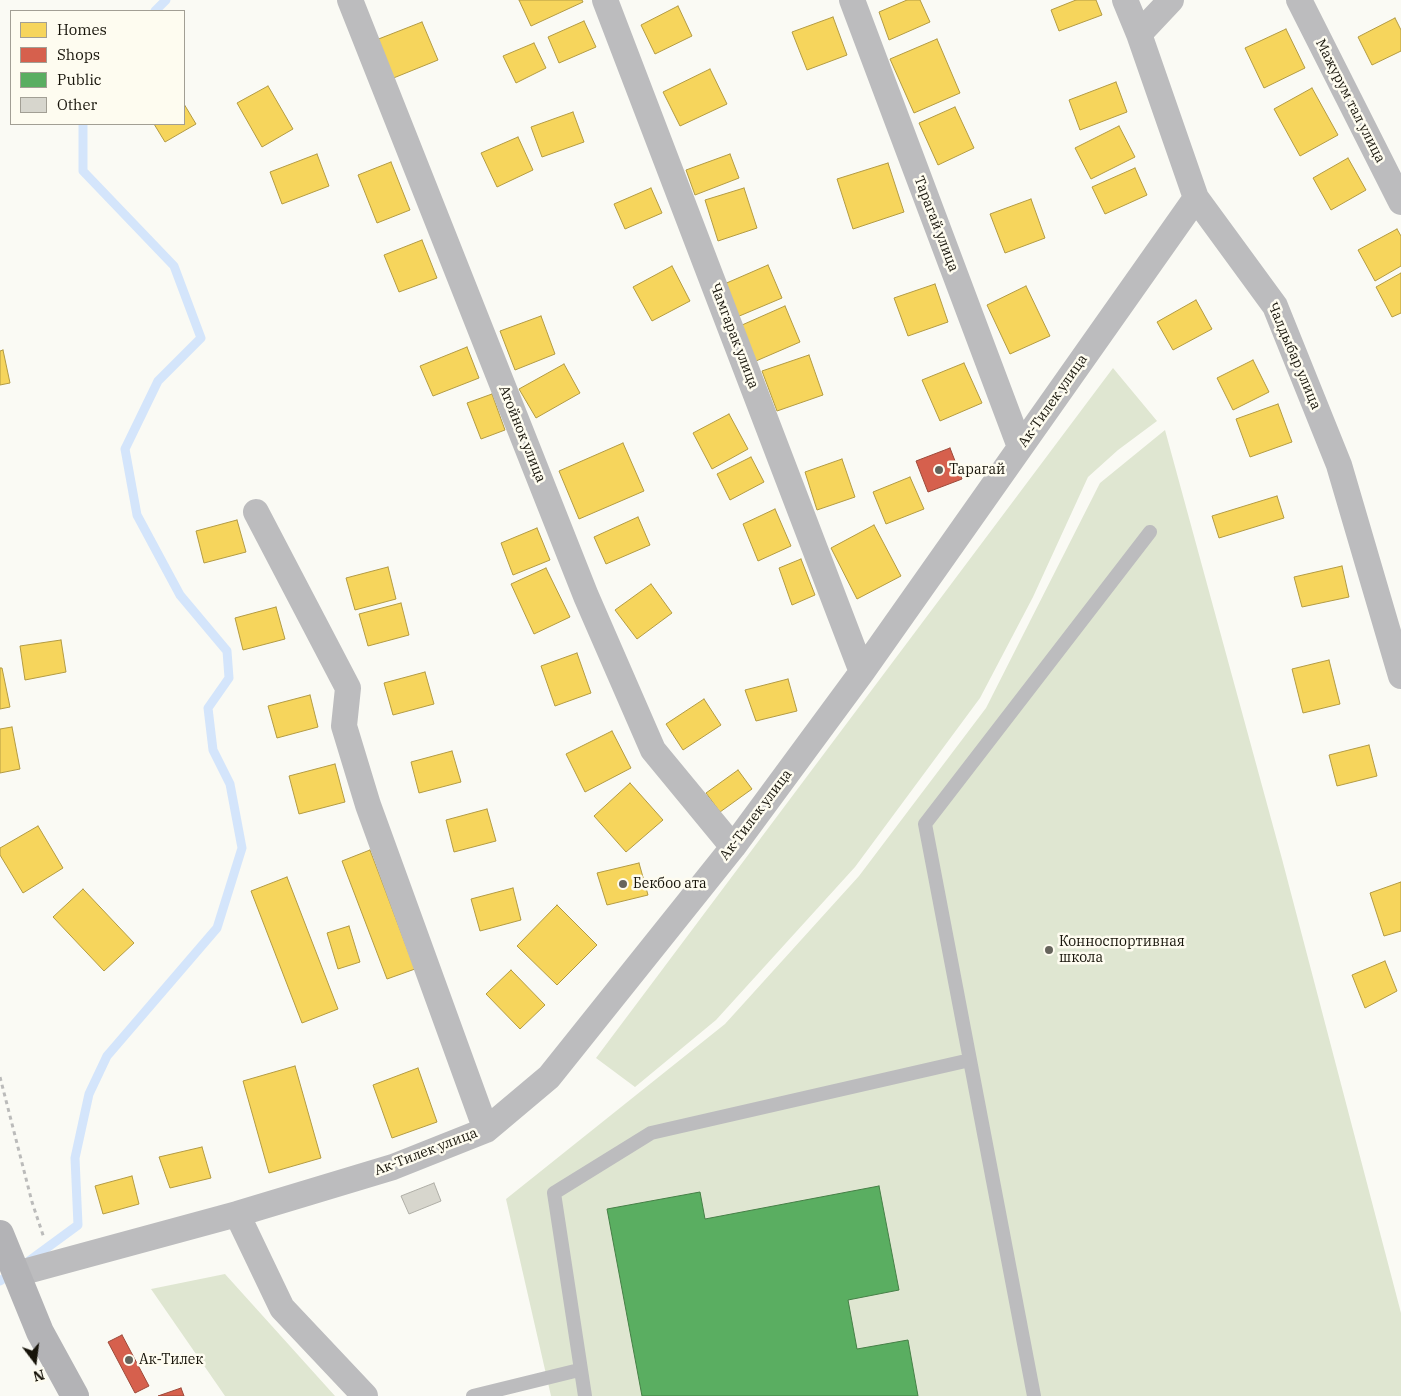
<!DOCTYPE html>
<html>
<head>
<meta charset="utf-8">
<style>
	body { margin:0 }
	#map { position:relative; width:1401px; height:1396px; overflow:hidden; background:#fafaf4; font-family:"IBM Plex Serif",serif }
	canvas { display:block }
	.legend { position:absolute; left:10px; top:10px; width:175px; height:115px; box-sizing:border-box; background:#fefcf0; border:1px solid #a29f94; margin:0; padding:6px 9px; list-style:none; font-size:15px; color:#17140a }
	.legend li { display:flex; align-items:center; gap:10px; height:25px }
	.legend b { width:25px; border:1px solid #a29f94 }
	.north { position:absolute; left:10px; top:1336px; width:50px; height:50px; -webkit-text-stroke:4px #fefcf0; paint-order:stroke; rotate:165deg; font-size:14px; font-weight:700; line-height:20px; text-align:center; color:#17140a }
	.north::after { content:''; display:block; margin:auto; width:18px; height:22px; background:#17140a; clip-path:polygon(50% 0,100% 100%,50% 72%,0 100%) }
</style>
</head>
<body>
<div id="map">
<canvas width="1401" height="1396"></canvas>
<ul class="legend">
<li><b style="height:14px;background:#f6d55c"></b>Homes</li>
<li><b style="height:14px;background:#d6604d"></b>Shops</li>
<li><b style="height:14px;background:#5aae61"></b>Public</li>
<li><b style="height:14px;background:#d7d6cd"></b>Other</li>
</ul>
<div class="north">N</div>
</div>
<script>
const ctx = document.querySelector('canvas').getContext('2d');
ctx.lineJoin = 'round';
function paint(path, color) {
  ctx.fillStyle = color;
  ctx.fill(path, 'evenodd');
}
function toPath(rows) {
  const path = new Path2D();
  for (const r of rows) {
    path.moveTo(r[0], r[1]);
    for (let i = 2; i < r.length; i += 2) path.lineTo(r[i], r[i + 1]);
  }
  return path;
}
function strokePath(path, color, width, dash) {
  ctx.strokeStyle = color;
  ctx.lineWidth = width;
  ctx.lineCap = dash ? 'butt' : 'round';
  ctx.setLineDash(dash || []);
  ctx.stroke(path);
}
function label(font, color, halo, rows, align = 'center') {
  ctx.font = font + ' "IBM Plex Serif",serif';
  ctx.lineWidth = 5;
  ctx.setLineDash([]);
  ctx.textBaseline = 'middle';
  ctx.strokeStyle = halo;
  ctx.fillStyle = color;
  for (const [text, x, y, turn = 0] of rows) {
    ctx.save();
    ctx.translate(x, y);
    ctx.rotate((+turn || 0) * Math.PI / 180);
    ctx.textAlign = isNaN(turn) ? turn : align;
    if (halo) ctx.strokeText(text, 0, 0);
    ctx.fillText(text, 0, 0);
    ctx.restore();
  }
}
paint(toPath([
	[1113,368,1157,421,1118,450,1088,477,1033,597,980,698,855,867,716,1020,635,1087,596,1058],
	[1165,430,1282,859,1401,1313,1401,1396,551,1396,506,1199,725,1024,859,876,986,708,1100,483],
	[225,1274,335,1396,225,1396,151,1289]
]), '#dfe6d1');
const homes = toPath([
	[519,0,582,0,583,2,531,26,519,0],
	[907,0,920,0,930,22,889,40,879,12,907,0],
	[1076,0,1096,0,1102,15,1059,31,1051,10,1076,0],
	[678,6,692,36,655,54,641,25,678,6],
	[833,17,847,55,807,70,792,32,833,17],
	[1395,18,1401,30,1401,51,1372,65,1358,37,1395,18],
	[584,21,596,47,559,63,548,37,584,21],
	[422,22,438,60,391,79,376,40,422,22],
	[1286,29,1305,68,1264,88,1245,48,1286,29],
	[937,39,960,93,914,113,890,59,937,39],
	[534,43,546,68,516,83,503,56,534,43],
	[710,69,727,104,680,126,663,92,710,69],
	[1116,82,1127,112,1080,130,1069,100,1116,82],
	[268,86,293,129,262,147,237,103,268,86],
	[1312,88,1338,135,1300,156,1274,109,1312,88],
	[184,104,196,124,165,142,154,124,184,124,184,104],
	[955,107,974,148,938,165,919,123,955,107],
	[573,112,584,142,542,157,531,127,573,112],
	[1119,126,1135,157,1091,179,1075,148,1119,126],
	[518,137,533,170,497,187,481,153,518,137],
	[317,154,329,186,282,204,270,172,317,154],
	[730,154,739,178,695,195,686,170,730,154],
	[1348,158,1366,190,1331,210,1313,178,1348,158],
	[391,162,410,210,377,223,358,175,391,162],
	[888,163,904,212,853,229,837,179,888,163],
	[1135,168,1147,195,1105,214,1092,187,1135,168],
	[651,188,662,213,625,229,614,204,651,188],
	[744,188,757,228,718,241,705,200,744,188],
	[1031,199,1045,238,1005,253,990,214,1031,199],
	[1397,229,1401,236,1401,266,1375,281,1358,250,1397,229],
	[422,240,437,278,399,292,384,255,422,240],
	[768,265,782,298,737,317,722,285,768,265],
	[672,266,690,301,652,321,633,287,672,266],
	[1401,273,1401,313,1392,317,1376,287,1401,273],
	[935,284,948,322,908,336,894,298,935,284],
	[1026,286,1050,336,1010,354,987,305,1026,286],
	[1196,300,1212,329,1173,350,1157,322,1196,300],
	[785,306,800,342,749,364,733,329,785,306],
	[541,316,555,354,515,370,500,331,541,316],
	[467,347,479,378,433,396,420,366,467,347],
	[3,350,10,383,0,385,0,351,3,350],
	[809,355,823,395,777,411,762,371,809,355],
	[1253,360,1269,392,1233,410,1217,378,1253,360],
	[964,363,982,403,940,421,922,380,964,363],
	[564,364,580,393,536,418,519,389,564,364],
	[492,394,505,430,481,439,467,403,492,394],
	[1278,404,1292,442,1250,457,1236,419,1278,404],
	[729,414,748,449,712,469,693,433,729,414],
	[623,443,644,491,579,519,559,471,623,443],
	[751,457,764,482,730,500,717,474,751,457],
	[842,459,855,497,817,510,805,472,842,459],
	[910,477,924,509,886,524,873,492,910,477],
	[1277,496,1284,518,1219,538,1212,516,1277,496],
	[775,509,791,546,758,561,743,524,775,509],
	[638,517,650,545,606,564,594,537,638,517],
	[237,520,246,552,204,563,196,531,237,520],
	[874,525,901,576,857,599,831,548,874,525],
	[537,528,550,560,513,575,501,543,537,528],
	[801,559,815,595,792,605,779,568,801,559],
	[1342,566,1349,597,1302,607,1294,577,1342,566],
	[388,567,396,599,355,610,346,578,388,567],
	[546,568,570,617,534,634,511,584,546,568],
	[651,584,672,613,637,639,615,610,651,584],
	[401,603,409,635,368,646,359,614,401,603],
	[276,607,285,639,243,650,235,618,276,607],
	[61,640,66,672,25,680,20,646,61,640],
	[577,653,591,693,555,706,541,666,577,653],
	[1329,660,1340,704,1303,713,1292,669,1329,660],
	[0,668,2,668,10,707,0,709,0,668],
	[425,672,434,704,393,715,384,683,425,672],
	[788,679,797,711,756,721,745,690,788,679],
	[310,695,318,727,277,738,268,706,310,695],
	[704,699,721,725,683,750,666,724,704,699],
	[12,727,20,769,0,773,0,729,12,727],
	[612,731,631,768,585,792,566,754,612,731],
	[1369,745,1377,776,1337,786,1329,755,1369,745],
	[452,751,461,782,419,793,411,762,452,751],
	[335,764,345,802,299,814,289,776,335,764],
	[738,770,752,789,720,812,706,793,738,770],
	[630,783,663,820,626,852,594,816,630,783],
	[487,809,496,841,454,852,446,820,487,809],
	[38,826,63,868,23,893,0,855,0,848,38,826],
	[370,850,415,969,387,979,342,861,370,850],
	[639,863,648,895,607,905,597,873,639,863],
	[287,877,338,1009,302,1023,251,891,287,877],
	[1401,882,1401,931,1384,936,1370,893,1401,882],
	[513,888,521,920,480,931,471,899,513,888],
	[83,889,134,943,104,971,53,917,83,889],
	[557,905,597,945,557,985,517,946,557,905],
	[349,926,360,962,338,969,327,933,349,926],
	[1385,961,1397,991,1365,1008,1352,975,1385,961],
	[511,970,545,1005,520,1029,486,994,511,970],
	[295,1066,321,1158,269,1173,243,1081,295,1066],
	[418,1068,437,1122,392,1138,373,1085,418,1068],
	[202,1147,211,1178,170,1188,159,1157,202,1147],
	[132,1176,139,1204,103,1214,95,1186,132,1176]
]);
paint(homes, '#f6d55c');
strokePath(homes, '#b39b43', 1);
const shops = toPath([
	[950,448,962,479,928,492,916,461,950,448],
	[122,1335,149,1386,135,1393,108,1342,122,1335],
	[181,1388,184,1396,158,1396,181,1388]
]);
paint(shops, '#d6604d');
strokePath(shops, '#9d4939', 1);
const public = toPath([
	[879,1186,899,1290,848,1300,857,1349,908,1340,918,1396,642,1396,607,1209,700,1192,705,1219,879,1186]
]);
paint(public, '#5aae61');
strokePath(public, '#468047', 1);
strokePath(toPath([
	[155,11,166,0],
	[29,1261,78,1225,75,1158,89,1094,107,1056,217,928,242,848,230,784,213,750,208,708,229,678,227,651,180,595,137,515,125,449,158,381,201,338,174,266,83,171,83,124],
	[0,1281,12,1273]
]), '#d4e5fb', 9);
const building = toPath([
	[434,1183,441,1201,409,1214,401,1196,434,1183]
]);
paint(building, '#d7d6cd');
strokePath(building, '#afaea6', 1);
strokePath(toPath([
	[0,1077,32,1202,44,1238]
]), '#bbbbba', 3, [4, 4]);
strokePath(toPath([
	[473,1396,579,1370],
	[585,1396,554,1193,651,1133,970,1060],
	[1034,1396,925,824,1150,532]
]), '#bcbcbe', 14);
strokePath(toPath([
	[350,0,586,596,653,750,733,847],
	[605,0,862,672],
	[852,0,1020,447],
	[1125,0,1139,34,1196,198,1275,306,1339,465,1401,676],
	[1299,0,1401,202],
	[1139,34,1171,0],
	[256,512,348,688,344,726,368,805,486,1130],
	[237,1214,282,1308,365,1396],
	[16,1274,237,1214,393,1167,486,1130,549,1077,733,847,862,672,1196,198]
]), '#bcbcbe', 26);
strokePath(toPath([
	[0,1234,40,1332,75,1396]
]), '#b3b3b6', 28);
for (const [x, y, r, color] of [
	[939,470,5,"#66645c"],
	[623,884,5,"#66645c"],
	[1049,950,5,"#66645c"],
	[129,1360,5,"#66645c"]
]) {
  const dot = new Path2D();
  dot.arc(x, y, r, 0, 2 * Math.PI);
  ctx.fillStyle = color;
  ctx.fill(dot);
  strokePath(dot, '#fefcf0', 2);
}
label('14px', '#17140a', '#fefcf0', [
	["Мажурум тал улица",1350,101,63],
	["Тарагай улица",936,224,69],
	["Чамгарак улица",734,336,69],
	["Чалдыбар улица",1294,356,67],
	["Ак-Тилек улица",1053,401,-55],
	["Атойнок улица",522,434,68],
	["Ак-Тилек улица",756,815,-53],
	["Ак-Тилек улица",426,1152,-21]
]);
label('14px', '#17140a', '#fefcf0', [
	["Тарагай",949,470],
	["Бекбоо ата",633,884],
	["Конноспортивная",1059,942],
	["школа",1059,958],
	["Ак-Тилек",139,1360]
], 'left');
</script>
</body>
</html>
